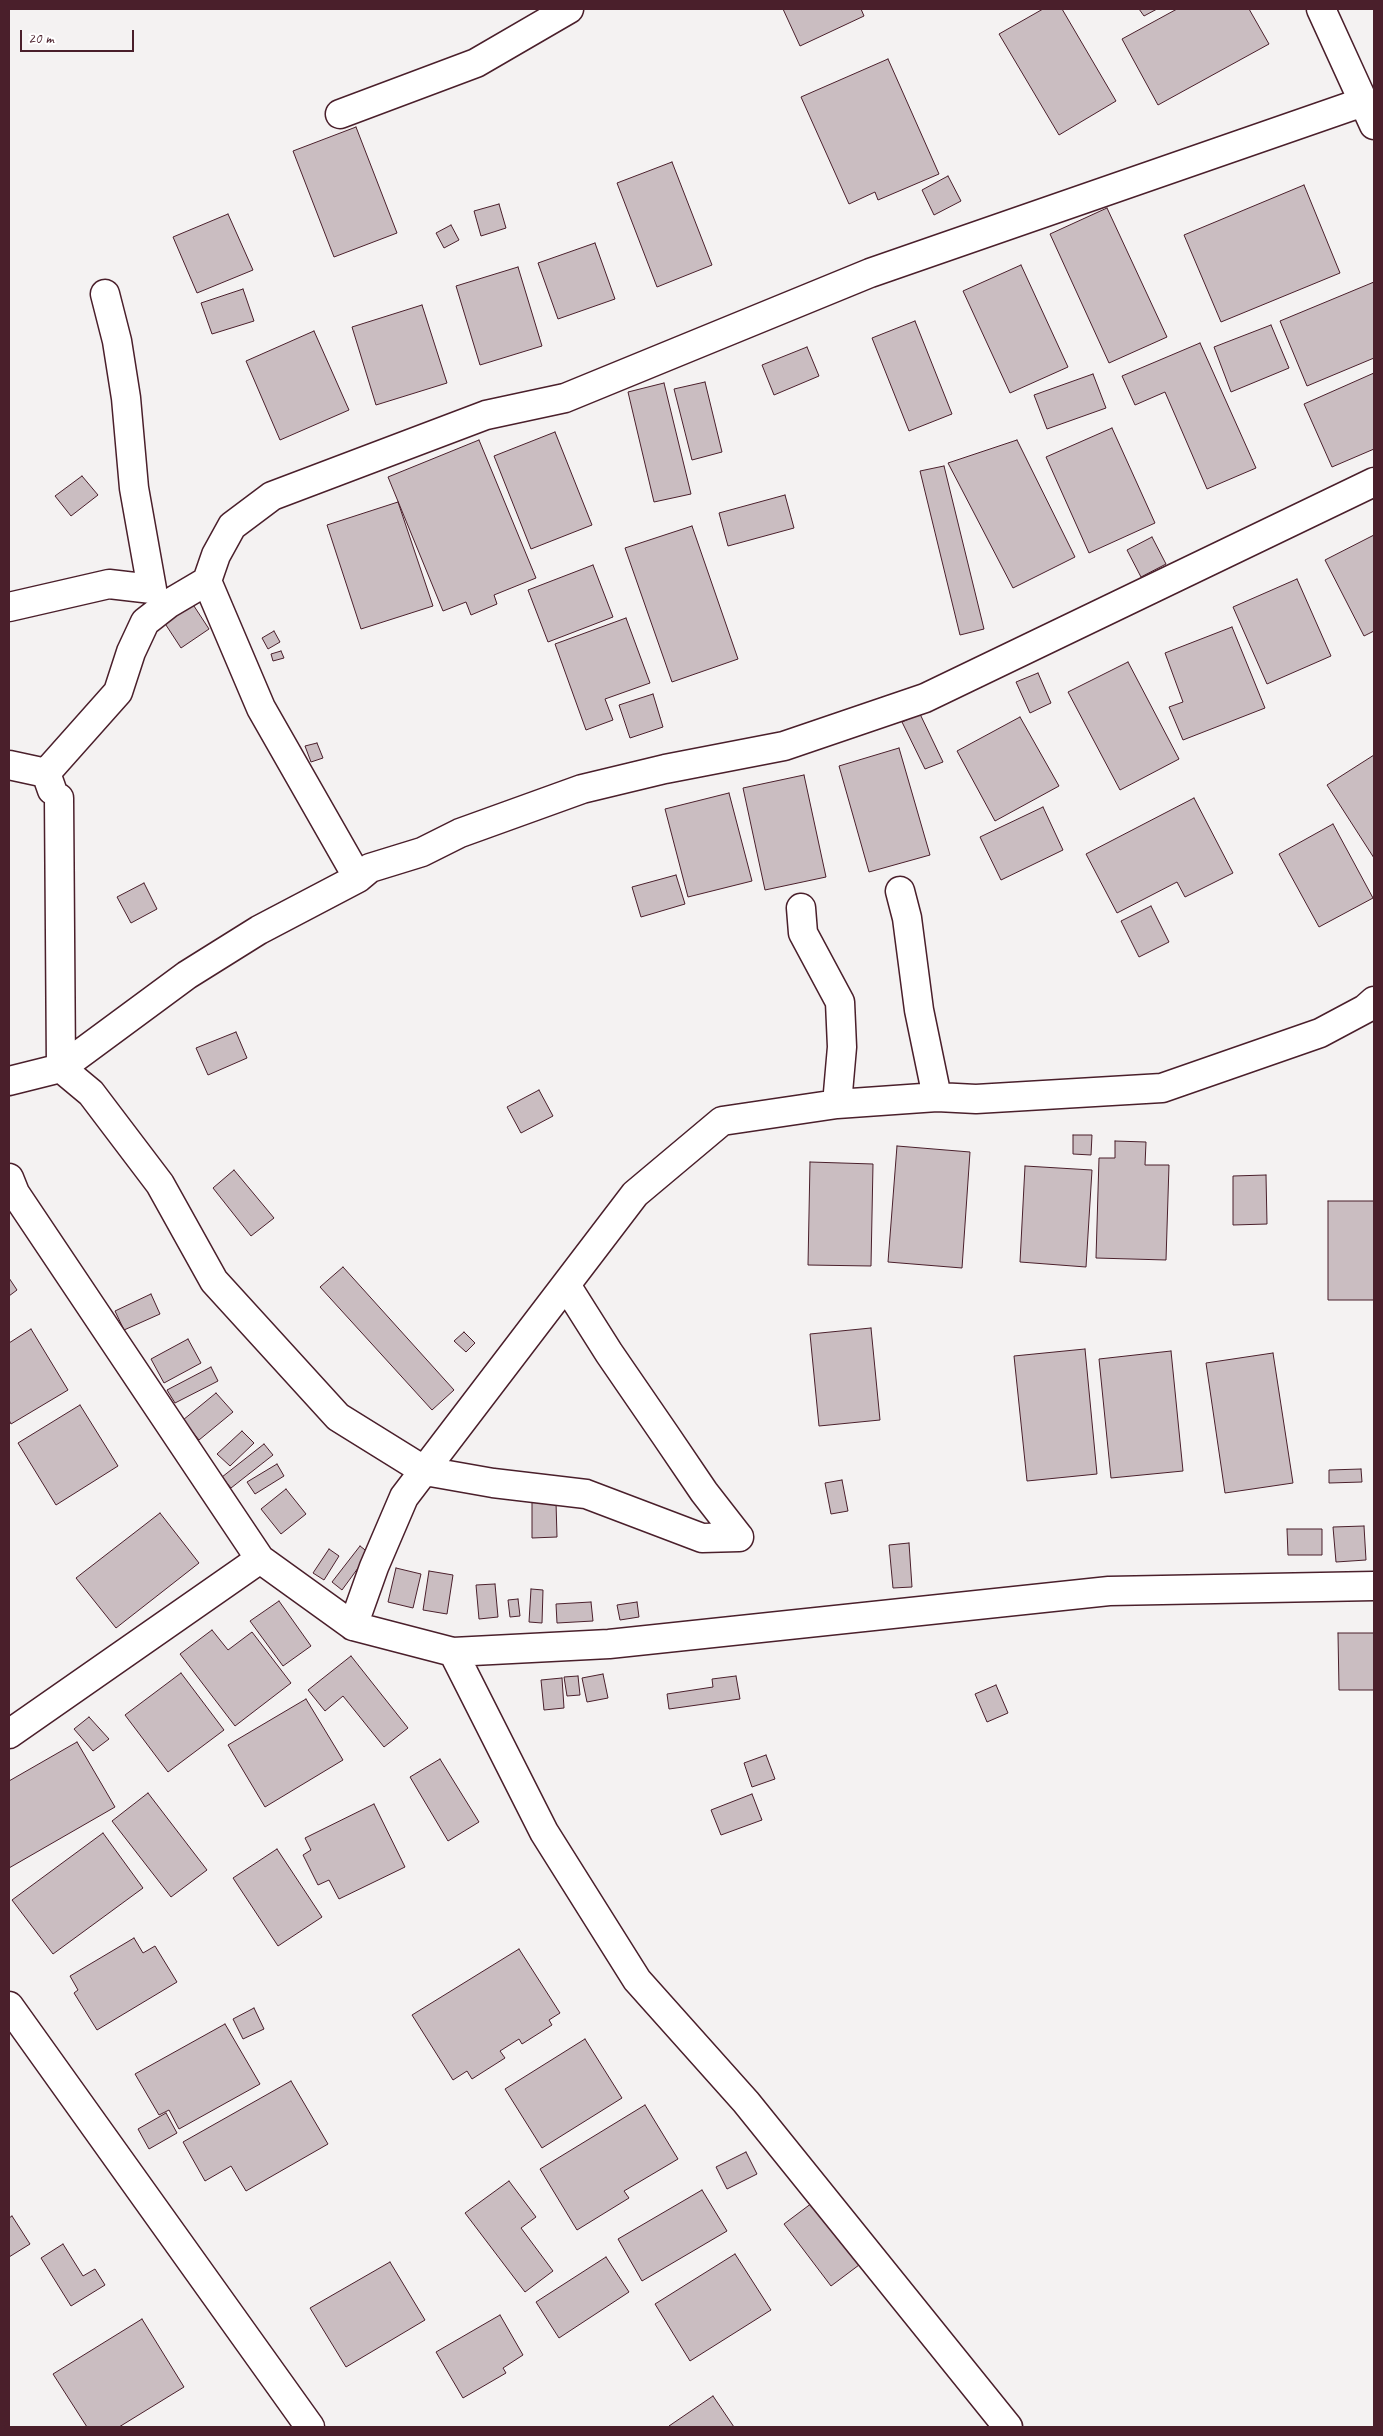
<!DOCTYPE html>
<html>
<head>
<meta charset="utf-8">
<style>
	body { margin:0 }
	#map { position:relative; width:1383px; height:2436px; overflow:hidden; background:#f4f2f2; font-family:Caveat,sans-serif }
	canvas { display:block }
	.frame { position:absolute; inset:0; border:10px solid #4a1f2b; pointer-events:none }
	.scale { position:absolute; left:20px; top:30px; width:114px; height:22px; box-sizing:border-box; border:2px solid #4a1f2b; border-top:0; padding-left:6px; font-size:15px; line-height:18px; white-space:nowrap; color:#4a1f2b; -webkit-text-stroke:4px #fff; paint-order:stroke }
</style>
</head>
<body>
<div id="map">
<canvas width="1383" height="2436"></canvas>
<div class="frame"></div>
<div class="scale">20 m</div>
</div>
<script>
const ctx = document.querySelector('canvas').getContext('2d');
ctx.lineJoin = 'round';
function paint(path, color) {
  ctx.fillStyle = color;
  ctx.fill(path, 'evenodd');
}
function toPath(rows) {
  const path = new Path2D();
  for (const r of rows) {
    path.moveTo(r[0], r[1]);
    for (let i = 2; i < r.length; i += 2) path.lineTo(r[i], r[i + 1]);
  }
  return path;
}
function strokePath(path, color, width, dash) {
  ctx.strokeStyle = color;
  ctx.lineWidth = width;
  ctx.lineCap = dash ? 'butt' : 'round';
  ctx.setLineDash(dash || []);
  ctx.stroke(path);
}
const building = toPath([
	[783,9,861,9,864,16,800,46,783,9],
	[1043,9,1062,9,1116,101,1059,135,999,34,1043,9],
	[1139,9,1157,9,1144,16,1139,9],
	[1177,9,1249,9,1269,44,1158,105,1122,39,1177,9],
	[888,59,939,174,878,200,875,192,849,204,801,97,888,59],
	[356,127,397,233,334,257,293,151,356,127],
	[672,162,712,265,657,287,617,183,672,162],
	[948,176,961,201,934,215,922,190,948,176],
	[1304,185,1340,273,1221,322,1184,235,1304,185],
	[499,204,506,228,481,236,474,211,499,204],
	[1107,208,1167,337,1109,363,1050,234,1107,208],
	[228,214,253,270,197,293,173,237,228,214],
	[451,225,459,240,444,248,436,233,451,225],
	[595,243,615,299,558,319,538,263,595,243],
	[1021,265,1068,367,1010,393,963,291,1021,265],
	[518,267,542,346,480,365,456,286,518,267],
	[1374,282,1374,358,1307,386,1280,321,1374,282],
	[243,289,254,321,212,334,201,303,243,289],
	[422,305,447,383,376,405,352,327,422,305],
	[915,321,952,414,909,431,872,338,915,321],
	[1271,325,1289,368,1231,392,1214,347,1271,325],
	[314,331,349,410,280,440,246,361,314,331],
	[1200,343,1256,468,1207,489,1165,392,1135,405,1122,376,1200,343],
	[807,347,819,376,774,395,762,365,807,347],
	[1374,373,1374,449,1332,467,1304,404,1374,373],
	[1093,374,1106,408,1047,429,1034,395,1093,374],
	[705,382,722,452,692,460,674,389,705,382],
	[664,383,691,494,654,502,628,392,664,383],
	[1112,428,1155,523,1089,553,1046,457,1112,428],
	[555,432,592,525,531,549,494,456,555,432],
	[479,440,536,578,494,595,497,604,471,615,466,602,443,611,388,477,479,440],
	[1017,440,1075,557,1013,588,948,463,1017,440],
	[944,466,984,629,960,635,920,471,944,466],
	[82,476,98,495,71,516,55,496,82,476],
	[785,495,794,528,728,546,719,513,785,495],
	[398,502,433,606,361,629,327,525,398,502],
	[692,526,738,659,672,682,625,548,692,526],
	[1374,535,1374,631,1364,636,1325,560,1374,535],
	[1152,537,1166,564,1141,577,1127,550,1152,537],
	[593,565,613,617,548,642,528,590,593,565],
	[1297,579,1331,656,1267,684,1233,607,1297,579],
	[192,603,209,629,181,648,164,622,192,603],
	[626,618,650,683,605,699,613,720,586,730,555,644,626,618],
	[1232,627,1265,708,1183,740,1169,707,1183,702,1165,653,1232,627],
	[274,631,280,642,268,649,262,638,274,631],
	[281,651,284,658,273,661,271,654,281,651],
	[1128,662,1179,759,1120,790,1068,692,1128,662],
	[1038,673,1051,703,1030,713,1016,682,1038,673],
	[653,694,663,727,630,738,619,705,653,694],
	[920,714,943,762,925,769,902,722,920,714],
	[1020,717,1059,786,995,821,957,751,1020,717],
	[317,743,323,758,311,762,305,746,317,743],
	[899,748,930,855,869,872,839,766,899,748],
	[1374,755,1374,858,1327,785,1374,755],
	[804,775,826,877,765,890,743,788,804,775],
	[729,793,752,881,688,897,665,809,729,793],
	[1194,798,1233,873,1185,897,1177,882,1117,913,1086,854,1194,798],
	[1043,807,1063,850,1001,880,980,837,1043,807],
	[1333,824,1373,898,1319,927,1279,854,1333,824],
	[676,875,685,904,641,917,632,887,676,875],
	[144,883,157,909,131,923,117,897,144,883],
	[1151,906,1169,942,1139,957,1121,921,1151,906],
	[236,1032,247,1058,208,1075,196,1048,236,1032],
	[539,1090,553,1116,521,1133,507,1107,539,1090],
	[1073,1135,1092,1135,1091,1155,1073,1154,1073,1135],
	[1115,1141,1146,1142,1145,1165,1169,1165,1166,1260,1096,1258,1099,1158,1115,1158,1115,1141],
	[897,1146,970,1152,962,1268,888,1262,897,1146],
	[810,1162,873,1164,871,1266,808,1265,810,1162],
	[1025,1166,1092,1170,1086,1267,1020,1262,1025,1166],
	[234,1170,274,1218,251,1236,213,1188,234,1170],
	[1266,1175,1267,1224,1233,1225,1233,1176,1266,1175],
	[1328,1201,1374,1201,1374,1300,1328,1300,1328,1201],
	[343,1267,454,1390,432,1410,320,1287,343,1267],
	[9,1278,17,1290,9,1296,9,1278],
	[151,1294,160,1314,124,1330,115,1311,151,1294],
	[871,1328,880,1420,819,1426,810,1334,871,1328],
	[31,1329,68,1390,11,1424,9,1420,9,1343,31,1329],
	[464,1332,475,1343,466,1352,454,1341,464,1332],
	[188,1339,201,1363,164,1383,151,1359,188,1339],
	[1085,1349,1097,1474,1027,1481,1014,1356,1085,1349],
	[1171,1351,1183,1471,1111,1478,1099,1359,1171,1351],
	[1273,1353,1293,1483,1225,1493,1206,1363,1273,1353],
	[211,1367,218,1381,175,1403,167,1390,211,1367],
	[216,1393,233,1412,199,1440,183,1420,216,1393],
	[80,1405,118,1466,56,1505,18,1443,80,1405],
	[242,1431,254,1443,230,1466,217,1454,242,1431],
	[264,1444,273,1455,231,1488,222,1477,264,1444],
	[277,1464,284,1476,255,1494,247,1482,277,1464],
	[1361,1469,1362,1482,1329,1483,1329,1470,1361,1469],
	[842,1480,848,1511,831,1514,825,1483,842,1480],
	[286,1489,306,1514,281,1534,261,1509,286,1489],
	[532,1502,556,1502,557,1537,532,1538,532,1502],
	[160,1513,199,1563,116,1628,76,1578,160,1513],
	[1364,1526,1366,1560,1336,1562,1333,1527,1364,1526],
	[1287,1529,1322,1529,1322,1555,1288,1555,1287,1529],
	[909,1543,912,1587,893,1588,889,1545,909,1543],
	[360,1546,369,1553,342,1590,332,1582,360,1546],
	[329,1549,339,1556,324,1580,313,1573,329,1549],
	[396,1568,421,1574,413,1608,388,1602,396,1568],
	[429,1571,453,1575,447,1614,423,1610,429,1571],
	[495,1584,498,1617,479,1619,476,1585,495,1584],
	[531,1589,543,1590,542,1623,529,1622,531,1589],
	[518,1599,520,1616,510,1617,508,1600,518,1599],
	[279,1601,311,1646,283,1666,250,1621,279,1601],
	[591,1602,593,1621,557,1623,556,1604,591,1602],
	[637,1602,639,1617,620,1620,617,1605,637,1602],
	[212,1630,228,1650,252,1632,291,1683,235,1726,180,1654,212,1630],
	[1338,1633,1374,1633,1374,1690,1339,1690,1338,1633],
	[351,1656,408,1728,384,1747,343,1696,325,1711,308,1690,351,1656],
	[181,1673,224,1730,168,1772,125,1715,181,1673],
	[603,1674,608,1698,587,1702,582,1678,603,1674],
	[578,1676,580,1695,567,1696,564,1677,578,1676],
	[736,1676,740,1699,669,1709,667,1694,713,1687,712,1679,736,1676],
	[562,1678,564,1708,544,1710,541,1680,562,1678],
	[996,1685,1008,1713,987,1722,975,1694,996,1685],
	[306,1699,343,1760,265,1807,228,1745,306,1699],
	[89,1717,109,1739,93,1751,74,1729,89,1717],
	[77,1742,115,1807,9,1868,9,1781,77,1742],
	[766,1755,775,1779,752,1787,744,1763,766,1755],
	[440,1759,479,1822,448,1841,410,1777,440,1759],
	[148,1793,207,1870,171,1897,112,1821,148,1793],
	[752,1794,762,1820,721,1835,711,1810,752,1794],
	[374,1804,405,1867,339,1899,329,1880,318,1885,303,1855,311,1850,305,1838,374,1804],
	[103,1833,143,1888,53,1954,12,1900,103,1833],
	[277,1849,322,1917,278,1946,233,1878,277,1849],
	[134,1938,143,1953,155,1946,177,1982,97,2030,74,1993,78,1990,70,1976,134,1938],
	[519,1949,560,2013,549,2020,552,2025,522,2044,519,2039,500,2051,505,2058,472,2079,467,2071,453,2080,412,2015,519,1949],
	[254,2008,264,2029,243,2039,233,2019,254,2008],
	[225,2024,260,2084,179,2129,169,2110,159,2115,135,2074,225,2024],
	[585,2039,622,2098,542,2148,505,2089,585,2039],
	[291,2081,328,2144,246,2191,231,2166,205,2181,183,2142,291,2081],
	[645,2105,678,2159,624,2191,629,2198,577,2230,540,2169,645,2105],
	[166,2113,177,2133,149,2149,138,2129,166,2113],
	[746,2152,757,2174,727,2189,716,2167,746,2152],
	[509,2181,536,2217,521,2228,553,2271,525,2292,465,2213,509,2181],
	[702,2190,727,2231,642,2281,618,2239,702,2190],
	[812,2203,859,2265,831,2286,784,2224,812,2203],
	[12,2216,30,2244,9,2257,9,2218,12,2216],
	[63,2244,83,2276,95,2269,105,2285,71,2306,41,2258,63,2244],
	[735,2254,771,2310,690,2361,655,2304,735,2254],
	[606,2257,629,2292,559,2338,536,2302,606,2257],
	[390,2262,425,2320,346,2367,310,2308,390,2262],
	[500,2315,523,2355,503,2368,506,2373,463,2398,436,2352,500,2315],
	[142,2319,184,2387,119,2427,87,2427,53,2374,142,2319],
	[713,2396,734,2427,670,2427,669,2426,713,2396]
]);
paint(building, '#cabdc1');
strokePath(building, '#4a1f2b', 1);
const minor = toPath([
	[1321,9,1374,125],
	[1363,102,870,273,565,398,486,415,272,496,232,526,216,555,207,581,261,708,358,878,370,868,422,852,460,833,582,789,665,769,784,746,925,698,1374,482],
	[340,114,476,63,569,9],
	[9,607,109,584,152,589,134,488,126,398,117,341,105,294],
	[9,765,46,773,52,790],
	[46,773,118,692,131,652,145,622,168,604,207,581],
	[59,798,61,1068,187,975,259,930,358,878],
	[900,891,907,918,919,1010,937,1097],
	[801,908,803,933,840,1002,842,1047,837,1104],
	[9,1081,61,1068,91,1093,160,1184,214,1281,338,1417,425,1471,493,1483,586,1494,702,1538,739,1537],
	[9,1178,15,1193,260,1559,353,1626,453,1652,609,1644,1109,1591,1374,1586],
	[566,1285,609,1353,666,1436,704,1492,739,1537],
	[353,1626,374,1567,404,1497,635,1194,722,1121,837,1104,937,1097,976,1099,1162,1088,1320,1033,1365,1009,1374,1001],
	[453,1652,544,1832,637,1980,746,2102,1008,2427],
	[9,1734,260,1559],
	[9,2006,310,2427]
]);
strokePath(minor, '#4a1f2b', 31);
strokePath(minor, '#fff', 28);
</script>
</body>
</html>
